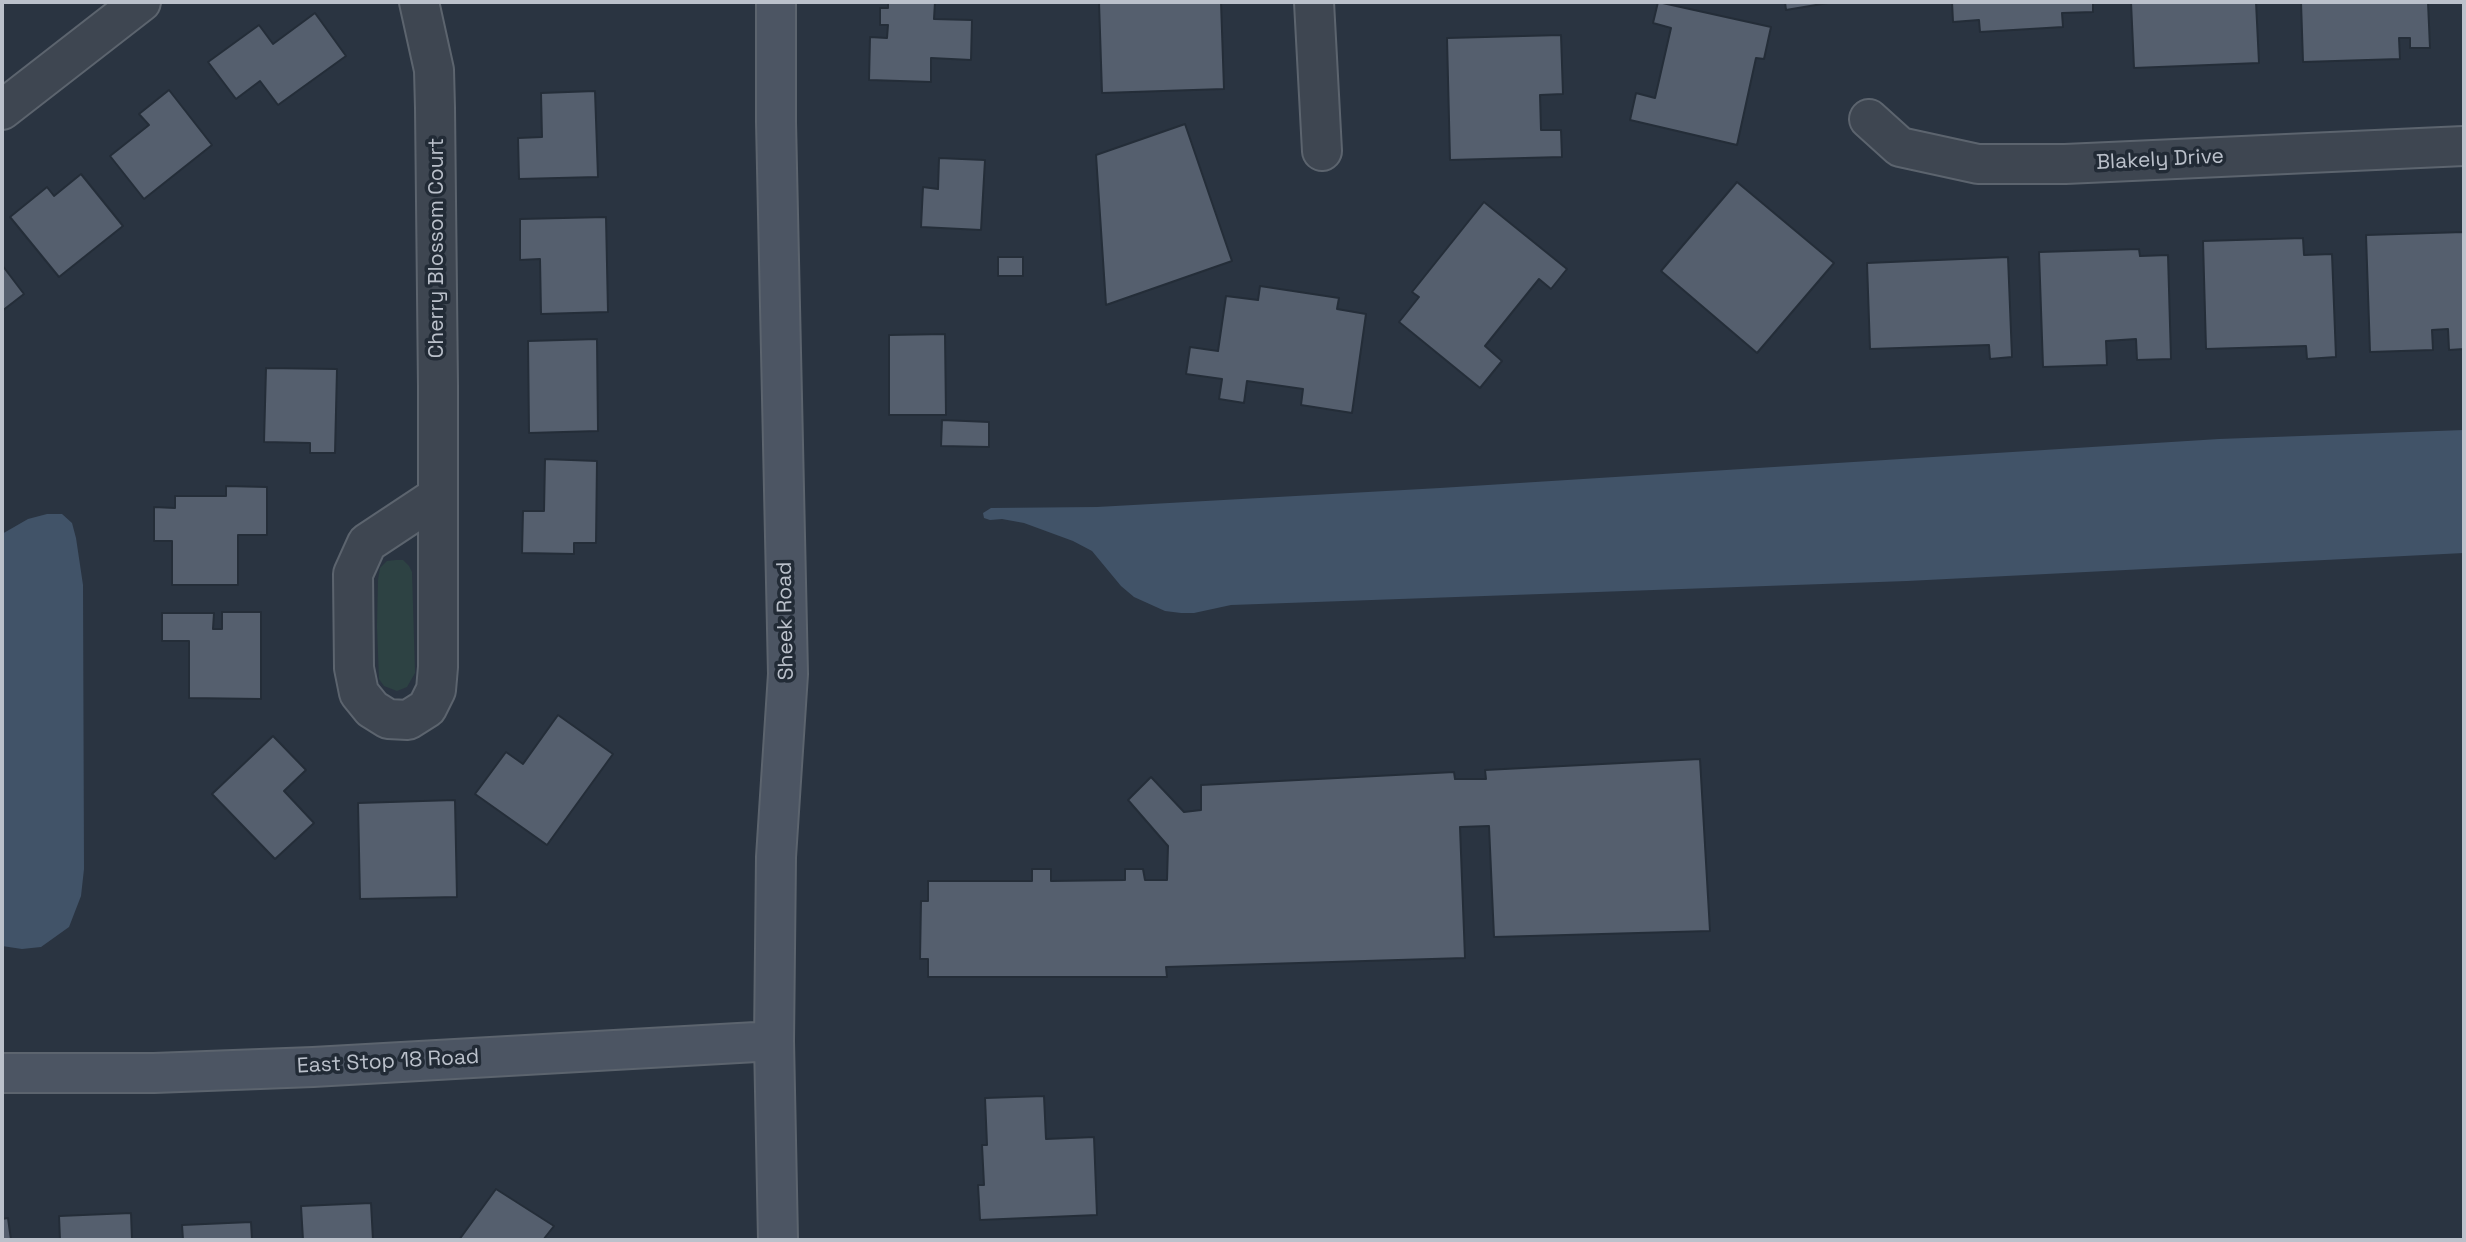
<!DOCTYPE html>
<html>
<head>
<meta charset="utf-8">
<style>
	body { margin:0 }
	#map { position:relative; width:2466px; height:1242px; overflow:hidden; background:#2a3441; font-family:"Space Grotesk",sans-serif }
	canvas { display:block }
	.frame { position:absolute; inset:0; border:4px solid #bbc1cb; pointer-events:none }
</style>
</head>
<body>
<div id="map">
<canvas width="2466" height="1242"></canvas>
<div class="frame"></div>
</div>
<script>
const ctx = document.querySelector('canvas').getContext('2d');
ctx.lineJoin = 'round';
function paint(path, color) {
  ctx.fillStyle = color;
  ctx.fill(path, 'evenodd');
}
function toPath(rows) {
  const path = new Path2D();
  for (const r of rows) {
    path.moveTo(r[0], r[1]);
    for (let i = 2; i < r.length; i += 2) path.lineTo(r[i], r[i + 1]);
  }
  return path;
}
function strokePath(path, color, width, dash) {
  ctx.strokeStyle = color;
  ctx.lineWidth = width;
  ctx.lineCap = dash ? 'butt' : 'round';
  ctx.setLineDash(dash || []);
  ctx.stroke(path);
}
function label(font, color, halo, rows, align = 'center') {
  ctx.font = font + ' "Space Grotesk",sans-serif';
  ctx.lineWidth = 7;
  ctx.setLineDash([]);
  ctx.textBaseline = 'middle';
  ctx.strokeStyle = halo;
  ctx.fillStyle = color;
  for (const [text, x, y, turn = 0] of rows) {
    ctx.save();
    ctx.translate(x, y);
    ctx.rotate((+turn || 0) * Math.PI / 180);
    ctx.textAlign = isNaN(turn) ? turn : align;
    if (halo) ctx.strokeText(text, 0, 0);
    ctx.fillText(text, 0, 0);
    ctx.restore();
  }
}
paint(toPath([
	[396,560,403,560,409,566,412,572,415,673,407,687,397,691,384,686,379,679,377,627,378,580,380,568,387,561]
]), '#2d4243');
paint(toPath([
	[2464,430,2464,553,1907,581,1231,605,1194,613,1181,613,1165,611,1134,597,1121,586,1092,551,1073,541,1024,523,1002,519,990,520,984,518,983,513,991,508,1097,507,1440,488,2219,439],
	[47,514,62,514,72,523,76,538,83,585,84,869,81,896,69,927,41,947,22,949,2,946,2,534,28,519]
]), '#415368');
const building = toPath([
	[888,2,935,2,934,19,972,20,971,60,931,58,931,82,869,80,870,37,887,38,888,25,880,25,880,8,888,8,888,2],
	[1099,2,1221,2,1224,89,1102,93,1099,2],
	[1658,2,1771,27,1764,59,1756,58,1737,145,1630,120,1636,93,1655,98,1671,28,1653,23,1658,2],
	[1785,2,1834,2,1786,10,1785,2],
	[1952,2,2093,2,2093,12,2062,13,2063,27,1980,32,1979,20,1953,22,1952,2],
	[2131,2,2256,2,2259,63,2134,68,2131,2],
	[2301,2,2428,2,2430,48,2410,48,2410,38,2399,38,2400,59,2303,62,2301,2],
	[315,13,346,56,278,105,260,81,236,99,208,62,259,25,273,44,315,13],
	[1561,35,1563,94,1540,95,1541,130,1561,130,1562,157,1450,160,1447,38,1561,35],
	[169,90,212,145,144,199,110,156,149,125,139,114,169,90],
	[595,91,598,177,519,179,518,138,542,137,541,93,595,91],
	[1185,124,1232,261,1106,305,1096,155,1185,124],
	[939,158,985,160,981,230,921,227,923,187,938,189,939,158],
	[81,174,123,226,59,277,10,217,47,187,54,196,81,174],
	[1737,182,1834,263,1757,353,1661,271,1737,182],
	[1484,202,1567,269,1551,289,1539,279,1485,346,1502,361,1480,388,1399,322,1419,297,1412,292,1484,202],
	[606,217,608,312,541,314,540,259,520,260,520,219,606,217],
	[2464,232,2464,349,2449,350,2448,329,2432,330,2433,350,2370,352,2366,235,2464,232],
	[2303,238,2304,255,2332,254,2336,357,2307,359,2306,346,2206,349,2203,241,2303,238],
	[2139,249,2140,256,2168,255,2171,359,2137,360,2136,339,2106,341,2107,365,2043,367,2039,252,2139,249],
	[998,257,1023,257,1023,276,998,276,998,257],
	[2008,257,2012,357,1990,359,1989,345,1870,349,1867,263,2008,257],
	[2,265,24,294,2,311,2,265],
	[1260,286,1339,298,1337,309,1366,314,1352,413,1301,405,1303,389,1247,381,1244,403,1219,399,1222,379,1186,374,1190,347,1218,351,1226,296,1258,300,1260,286],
	[945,334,946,415,889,415,889,335,945,334],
	[597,339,598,431,529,433,528,341,597,339],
	[266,368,337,369,335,453,310,453,310,443,264,442,266,368],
	[942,420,989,422,989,447,941,446,942,420],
	[545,459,597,461,596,543,574,543,574,554,522,553,523,511,544,511,545,459],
	[226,486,267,487,267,535,238,535,238,585,172,585,172,541,154,541,154,507,175,508,175,496,226,496,226,486],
	[222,612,261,612,261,699,189,698,189,641,162,641,162,613,214,613,213,629,222,629,222,612],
	[558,715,613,754,547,845,475,794,506,752,523,764,558,715],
	[273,736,306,770,284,791,314,823,275,859,212,794,273,736],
	[1700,759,1710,931,1494,937,1489,826,1460,827,1465,958,1166,967,1167,977,928,977,928,959,920,959,921,901,928,901,928,881,1032,881,1032,869,1051,869,1051,881,1125,880,1125,869,1143,869,1145,880,1167,880,1168,846,1128,800,1151,777,1184,812,1201,810,1201,785,1454,772,1455,779,1486,779,1485,770,1700,759],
	[455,800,457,897,360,899,358,803,455,800],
	[1044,1096,1046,1139,1094,1137,1097,1215,980,1220,978,1185,984,1185,982,1145,987,1145,985,1098,1044,1096],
	[496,1189,554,1226,543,1240,459,1240,496,1189],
	[371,1203,373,1240,303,1240,301,1206,371,1203],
	[131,1213,132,1240,60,1240,59,1216,131,1213],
	[8,1218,11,1240,2,1240,2,1219,8,1218],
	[251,1222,252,1240,183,1240,182,1225,251,1222]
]);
paint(building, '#555f6e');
strokePath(building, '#242d38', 2);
const street = toPath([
	[419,2,434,70,435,108,438,386,438,667,436,690,427,708,408,720,388,719,372,709,359,693,354,668,353,574,367,543,438,496],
	[1314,2,1322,151],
	[2,110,141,2],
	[1869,119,1900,147,1978,164,2065,164,2464,146]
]);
const secondary = toPath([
	[776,2,776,122,788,674,776,857,774,1041,778,1240],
	[2,1073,154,1073,313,1067,774,1041]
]);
strokePath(street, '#5c646e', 42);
strokePath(secondary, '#5c646e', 42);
strokePath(street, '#3e4651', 38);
strokePath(secondary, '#4c5563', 38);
label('21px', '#bbc1cb', '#222b36', [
	["Blakely Drive",2160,160,-3],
	["Cherry Blossom Court",437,248,-90],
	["Sheek Road",786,621,-91],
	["East Stop 18 Road",388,1062,-3]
]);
</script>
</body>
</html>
